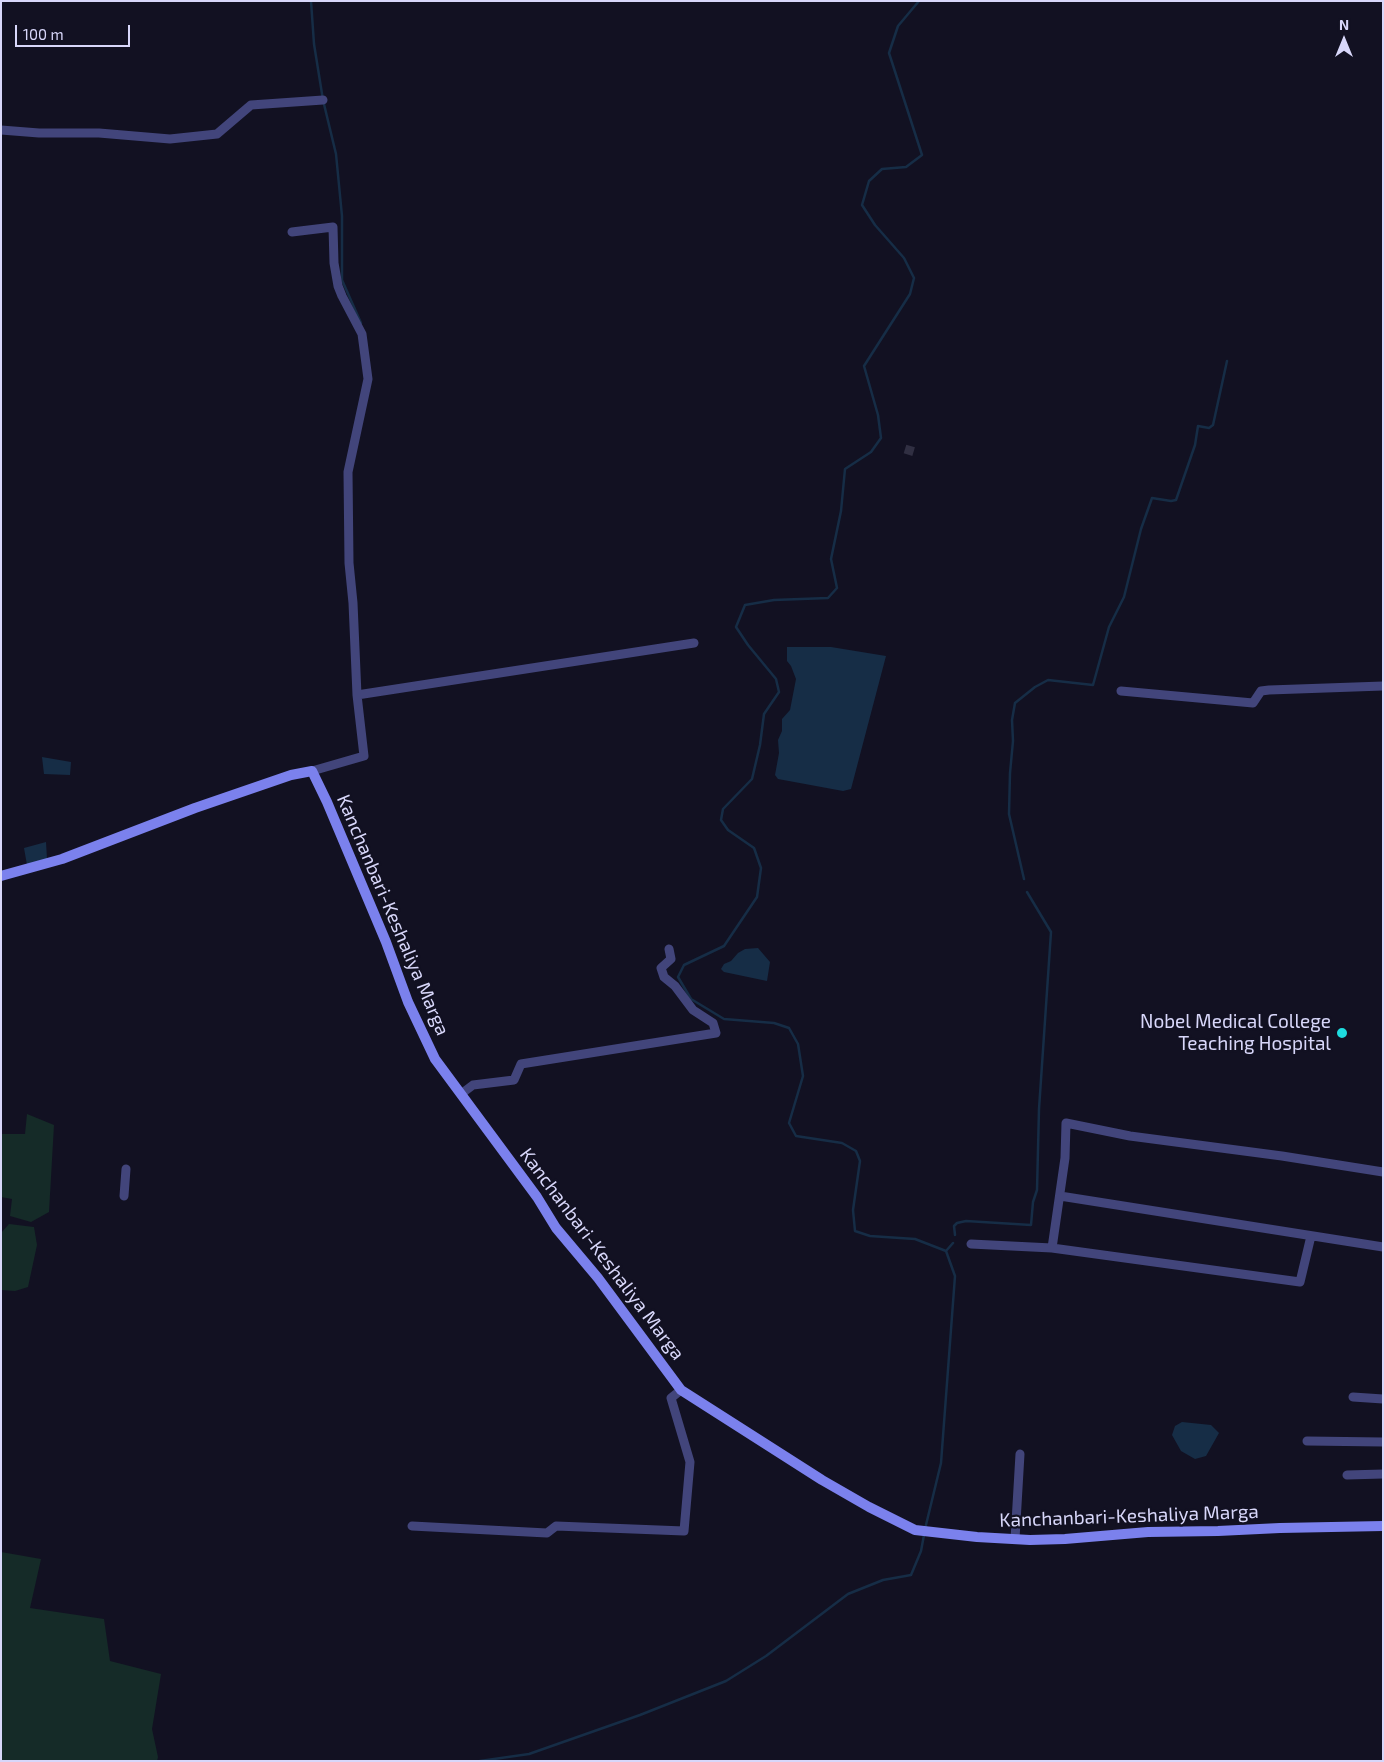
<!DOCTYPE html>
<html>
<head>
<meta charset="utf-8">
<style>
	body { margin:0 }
	#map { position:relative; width:1384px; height:1762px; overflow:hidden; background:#121122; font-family:"Exo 2",sans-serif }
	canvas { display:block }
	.frame { position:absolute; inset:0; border:2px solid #d8d7fa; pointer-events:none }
	.north { position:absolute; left:1319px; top:15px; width:50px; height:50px; -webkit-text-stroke:4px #121122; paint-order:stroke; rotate:0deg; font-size:14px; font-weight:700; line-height:20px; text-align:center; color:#d8d7fa }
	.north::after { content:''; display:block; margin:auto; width:18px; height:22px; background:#d8d7fa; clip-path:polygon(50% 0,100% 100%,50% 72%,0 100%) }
	.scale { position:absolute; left:15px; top:25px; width:115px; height:22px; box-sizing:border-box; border:2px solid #d8d7fa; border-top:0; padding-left:6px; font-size:15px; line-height:18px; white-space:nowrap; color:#d8d7fa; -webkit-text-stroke:4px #121122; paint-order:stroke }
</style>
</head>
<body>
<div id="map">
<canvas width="1384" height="1762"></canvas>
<div class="frame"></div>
<div class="north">N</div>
<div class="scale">100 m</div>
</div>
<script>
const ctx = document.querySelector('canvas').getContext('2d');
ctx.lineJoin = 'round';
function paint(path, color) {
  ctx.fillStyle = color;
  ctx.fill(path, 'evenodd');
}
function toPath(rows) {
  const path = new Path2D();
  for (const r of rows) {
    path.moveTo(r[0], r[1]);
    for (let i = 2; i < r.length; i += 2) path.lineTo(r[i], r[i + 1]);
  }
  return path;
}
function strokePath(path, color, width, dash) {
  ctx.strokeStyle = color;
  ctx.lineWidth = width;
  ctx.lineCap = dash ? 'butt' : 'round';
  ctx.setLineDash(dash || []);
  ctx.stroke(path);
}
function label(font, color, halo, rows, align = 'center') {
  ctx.font = font + ' "Exo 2",sans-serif';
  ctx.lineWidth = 4.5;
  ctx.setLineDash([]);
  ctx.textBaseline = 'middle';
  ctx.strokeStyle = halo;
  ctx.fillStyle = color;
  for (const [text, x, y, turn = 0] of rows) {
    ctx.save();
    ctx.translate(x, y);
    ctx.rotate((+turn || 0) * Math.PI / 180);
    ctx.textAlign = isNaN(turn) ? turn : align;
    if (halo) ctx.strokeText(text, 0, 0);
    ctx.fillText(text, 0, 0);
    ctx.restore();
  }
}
paint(toPath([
	[27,1114,54,1125,49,1212,31,1222,10,1216,12,1199,1,1197,1,1134,25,1134],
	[9,1224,34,1227,37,1245,28,1287,15,1291,1,1290,1,1233],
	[1,1552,41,1559,30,1608,104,1619,110,1661,161,1674,152,1729,158,1757,157,1761,1,1761]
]), '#152b28');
paint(toPath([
	[787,647,831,647,886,656,851,789,843,791,778,779,775,775,779,753,778,740,782,731,782,719,790,710,796,679,791,666,787,661],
	[42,757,71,762,70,775,44,774],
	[46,842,47,859,27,865,24,848],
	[758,948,770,962,767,981,724,972,721,969,724,964,731,961,738,953,745,949],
	[1182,1422,1211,1425,1219,1433,1206,1456,1195,1459,1181,1451,1172,1435,1175,1426]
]), '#162d46');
strokePath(toPath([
	[311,1,314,44,323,100,336,154,342,216,342,280,361,323],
	[919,1,898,26,889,53,922,155,906,167,882,169,869,181,862,205,875,225,904,258,914,278,910,294,864,366,878,415,881,438,871,452,845,469,841,511,831,559,837,588,828,598,774,600,745,605,736,627,748,645,776,679,779,692,764,714,760,745,752,779,723,809,721,820,728,830,754,848,761,868,757,897,724,946,684,965,678,977,691,999,724,1019,774,1023,789,1028,798,1044,803,1076,789,1123,796,1136,842,1143,856,1151,860,1161,853,1210,855,1231,870,1236,915,1239,946,1251,955,1276,941,1463,925,1529],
	[1024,879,1009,814,1010,773,1013,741,1012,720,1015,703,1035,687,1048,680,1093,685,1109,627,1124,597,1141,529,1152,498,1171,501,1176,500,1195,445,1198,426,1209,428,1213,425,1227,361],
	[955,1235,954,1226,957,1223,966,1221,1031,1225,1033,1202,1037,1190,1039,1109,1051,932,1027,892],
	[946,1251,953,1243],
	[480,1761,529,1754,640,1715,726,1681,766,1656,848,1594,883,1580,911,1575,921,1551,924,1535]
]), '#162d46', 2.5);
strokePath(toPath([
	[905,449,915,452]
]), '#302f42', 9, [9, 4.5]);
strokePath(toPath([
	[1,130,39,133,99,133,170,139,217,134,251,105,323,100],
	[292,232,333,227,334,263,338,286,342,296,362,334,368,379,348,472,349,563,353,603,357,695,364,756,312,771],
	[1121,691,1253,703,1261,691,1269,690,1383,686],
	[357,695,694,643],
	[461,1094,473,1085,514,1080,521,1064,716,1033,713,1023,693,1010,675,986,664,977,661,968,671,959,669,949],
	[124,1196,126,1169],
	[1060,1196,1383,1247],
	[971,1244,1052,1248,1300,1282,1311,1236],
	[1052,1248,1065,1158,1066,1123,1130,1136,1282,1156,1383,1172],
	[1353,1397,1383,1399],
	[1307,1441,1383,1442],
	[1347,1475,1383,1474],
	[412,1526,547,1533,556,1526,684,1531,690,1462,671,1398,681,1390],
	[1015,1539,1020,1454]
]), '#42457b', 9);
strokePath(toPath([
	[1,876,62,859,195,808,291,775,312,771,327,802,386,942,408,1002,435,1059,537,1197,556,1228,598,1278,681,1390,822,1480,869,1507,915,1530,977,1537,1030,1540,1065,1539,1148,1532,1218,1531,1280,1528,1383,1526]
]), '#7b81ed', 10);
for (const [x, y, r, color] of [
	[1342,1033,6,"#1edcdf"]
]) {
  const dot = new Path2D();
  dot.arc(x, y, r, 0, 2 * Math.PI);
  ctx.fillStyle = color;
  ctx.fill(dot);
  strokePath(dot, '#121122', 2);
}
label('19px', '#d8d7fa', '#121122', [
	["Kanchanbari-Keshaliya Marga",393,915,67],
	["Kanchanbari-Keshaliya Marga",602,1254,53],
	["Kanchanbari-Keshaliya Marga",1129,1516,-2]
]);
label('19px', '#d8d7fa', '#121122', [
	["Nobel Medical College",1331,1022],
	["Teaching Hospital",1331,1044]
], 'right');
</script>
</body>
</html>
